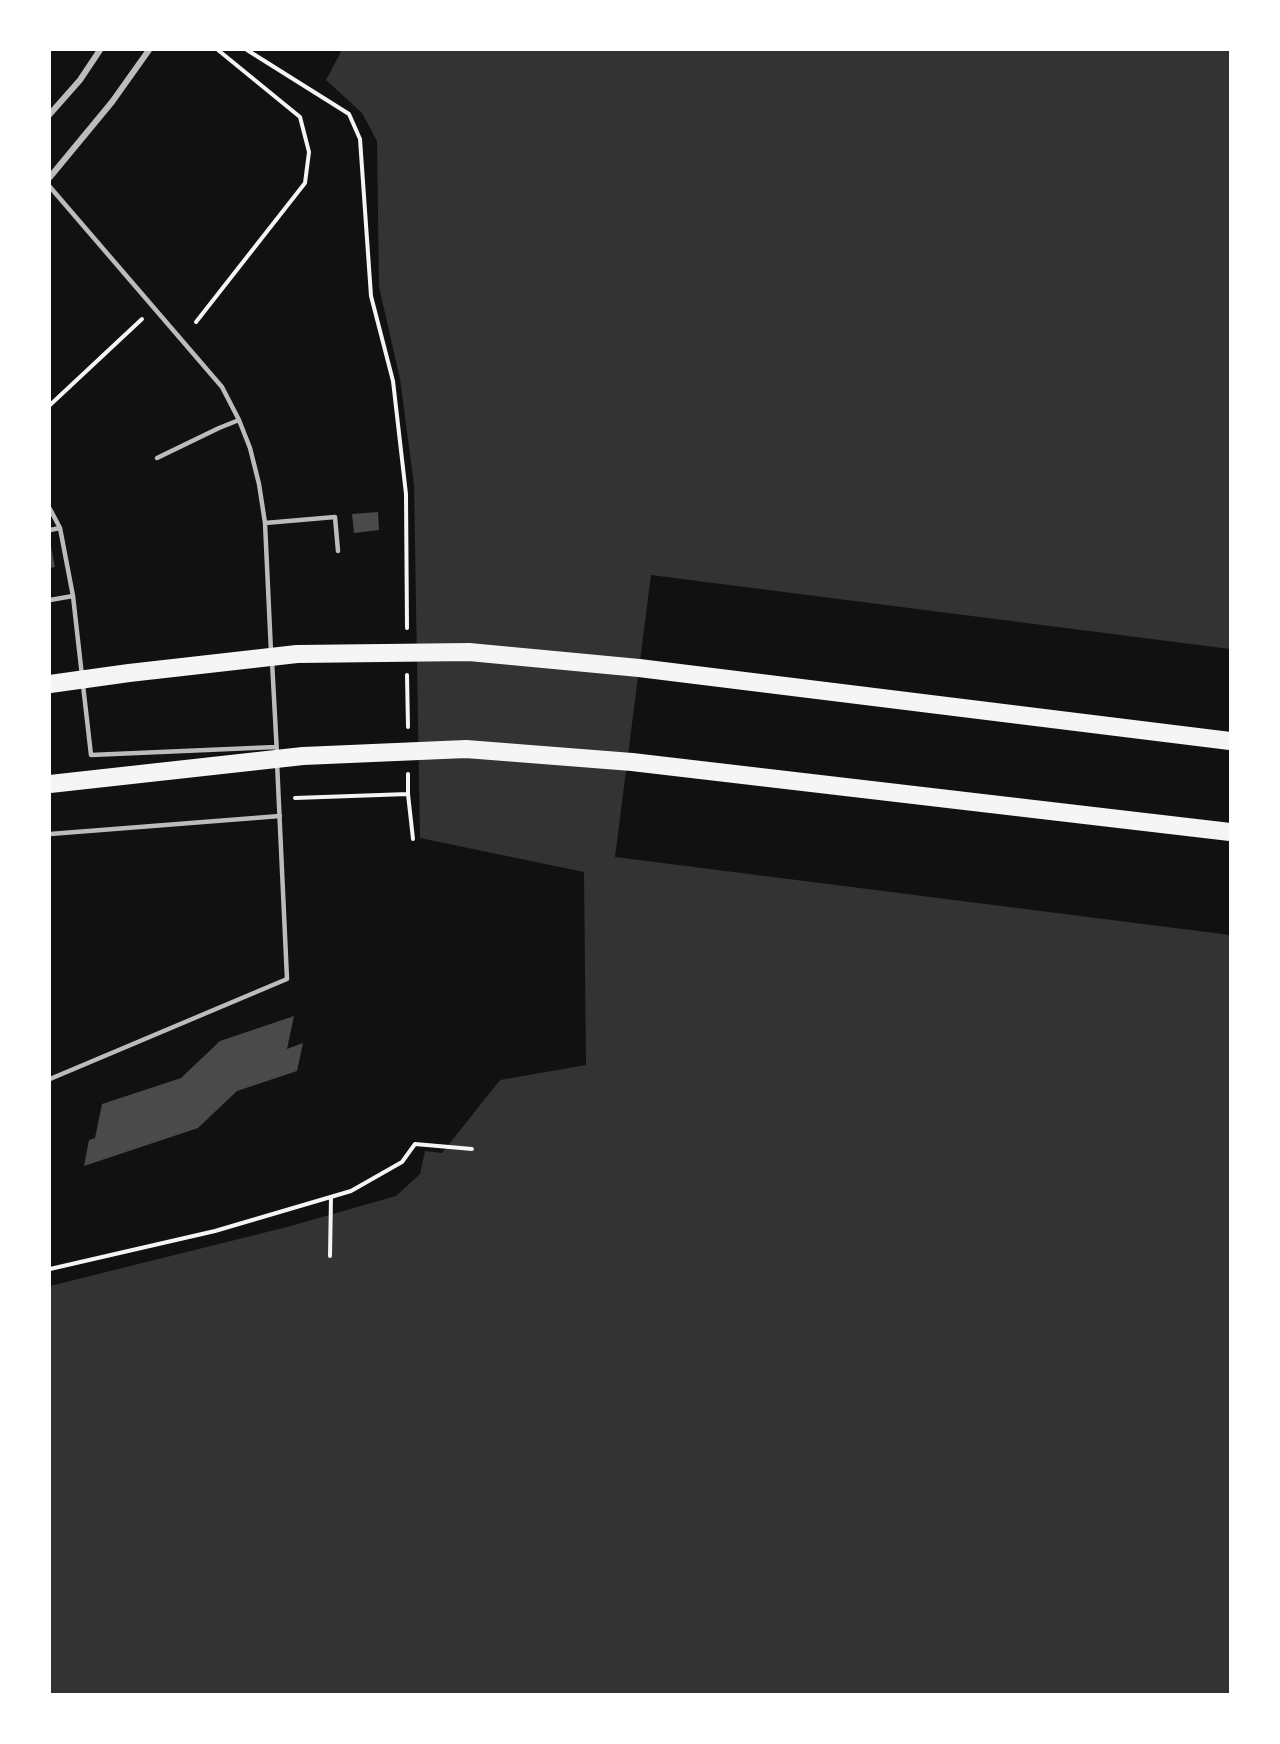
<!DOCTYPE html>
<html>
<head>
<meta charset="utf-8">
<style>
	body { margin:0 }
	#map { position:relative; width:1280px; height:1744px; overflow:hidden; background:#111; font-family:"IBM Plex Sans",sans-serif }
	canvas { display:block }
	.frame { position:absolute; inset:0; border:51px solid #fff; pointer-events:none }
</style>
</head>
<body>
<div id="map">
<canvas width="1280" height="1744"></canvas>
<div class="frame"></div>
</div>
<script>
const ctx = document.querySelector('canvas').getContext('2d');
ctx.lineJoin = 'round';
function paint(path, color) {
  ctx.fillStyle = color;
  ctx.fill(path, 'evenodd');
}
function toPath(rows) {
  const path = new Path2D();
  for (const r of rows) {
    path.moveTo(r[0], r[1]);
    for (let i = 2; i < r.length; i += 2) path.lineTo(r[i], r[i + 1]);
  }
  return path;
}
function strokePath(path, color, width, dash) {
  ctx.strokeStyle = color;
  ctx.lineWidth = width;
  ctx.lineCap = dash ? 'butt' : 'round';
  ctx.setLineDash(dash || []);
  ctx.stroke(path);
}
paint(toPath([
	[342,50,1230,50,1230,1694,50,1694,50,1286,287,1227,396,1196,420,1174,425,1151,442,1153,500,1080,586,1065,584,872,420,838,414,485,400,379,379,287,377,141,362,113,326,80]
]), '#333');
paint(toPath([
	[651,575,1230,649,1230,935,615,857]
]), '#111');
paint(toPath([
	[378,512,379,530,354,533,352,514],
	[51,547,55,567,50,568,50,547],
	[294,1016,287,1049,303,1043,297,1071,237,1091,198,1128,84,1166,89,1140,95,1138,102,1104,181,1078,220,1041]
]), '#4a4a4a');
strokePath(toPath([
	[247,50,349,114,360,139,371,296,393,381,406,494,407,628],
	[196,322,305,183,309,152,300,117,218,50],
	[50,405,142,319],
	[407,675,408,727],
	[408,774,408,794,413,839],
	[295,798,408,794],
	[330,1256,331,1197],
	[50,1269,215,1231,351,1191,402,1162,415,1144,472,1149]
]), '#f5f5f5', 4);
strokePath(toPath([
	[50,187,222,387,239,420,250,448,259,484,265,523,271,652],
	[157,458,219,428,239,420],
	[50,509,60,528,73,596,82,676],
	[265,523,335,517,338,551],
	[50,530,60,528],
	[50,600,73,596],
	[272,661,277,754],
	[83,685,91,755,276,747],
	[50,834,280,816],
	[50,1079,287,979,277,762]
]), '#bcbcbc', 4.5);
strokePath(toPath([
	[50,114,80,80,100,50],
	[50,177,112,102,149,50]
]), '#bcbcbc', 6);
strokePath(toPath([
	[50,684,129,673,297,654,469,652,639,668,1230,741],
	[50,784,303,756,466,749,632,762,1230,832]
]), '#f5f5f5', 18);
</script>
</body>
</html>
